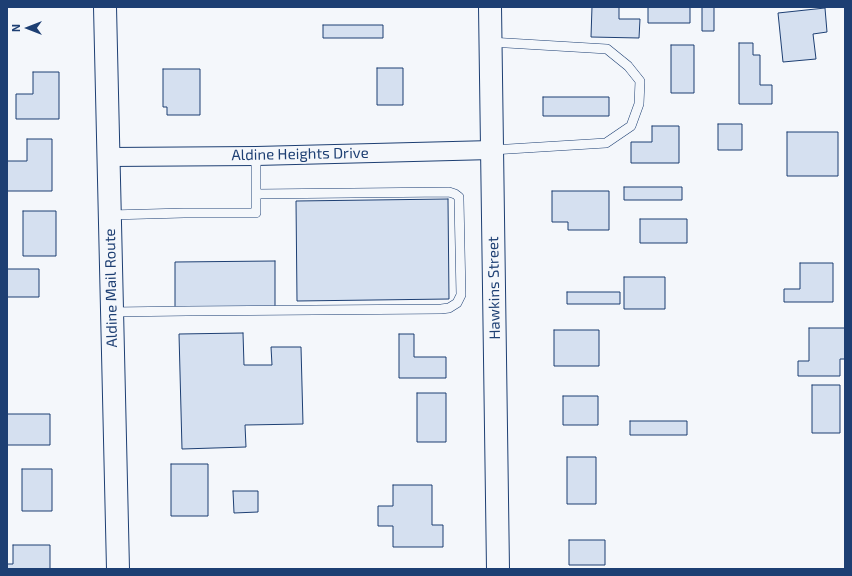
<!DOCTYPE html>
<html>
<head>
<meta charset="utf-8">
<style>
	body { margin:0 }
	#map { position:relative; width:852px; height:576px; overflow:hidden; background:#f4f7fb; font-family:"Exo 2",sans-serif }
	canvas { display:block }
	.frame { position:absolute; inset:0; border:8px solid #1d3f73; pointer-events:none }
	.north { position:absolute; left:8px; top:8px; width:40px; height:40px; -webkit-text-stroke:3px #f4f7fb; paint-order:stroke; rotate:270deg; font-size:11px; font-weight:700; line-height:16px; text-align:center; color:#1d3f73 }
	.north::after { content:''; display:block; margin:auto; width:14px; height:18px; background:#1d3f73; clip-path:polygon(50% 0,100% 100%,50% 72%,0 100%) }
</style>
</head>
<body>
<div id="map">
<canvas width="852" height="576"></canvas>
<div class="frame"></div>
<div class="north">N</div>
</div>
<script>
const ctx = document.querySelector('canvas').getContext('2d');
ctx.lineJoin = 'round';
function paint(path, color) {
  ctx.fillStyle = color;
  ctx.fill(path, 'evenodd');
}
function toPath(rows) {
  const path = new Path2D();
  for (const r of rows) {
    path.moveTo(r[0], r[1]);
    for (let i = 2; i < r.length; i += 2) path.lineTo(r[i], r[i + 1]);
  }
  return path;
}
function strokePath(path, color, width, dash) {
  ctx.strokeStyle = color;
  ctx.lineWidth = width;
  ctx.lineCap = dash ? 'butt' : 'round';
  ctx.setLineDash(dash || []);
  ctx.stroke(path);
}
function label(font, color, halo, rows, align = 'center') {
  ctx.font = font + ' "Exo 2",sans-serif';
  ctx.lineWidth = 3;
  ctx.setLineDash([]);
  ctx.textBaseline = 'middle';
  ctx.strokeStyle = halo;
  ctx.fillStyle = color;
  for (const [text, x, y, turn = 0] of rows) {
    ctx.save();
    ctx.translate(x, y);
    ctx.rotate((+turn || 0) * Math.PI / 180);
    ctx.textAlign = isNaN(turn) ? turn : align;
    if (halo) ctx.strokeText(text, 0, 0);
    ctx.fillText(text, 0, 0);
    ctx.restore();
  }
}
const building = toPath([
	[592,7,619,7,619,19,640,19,639,38,591,37,592,7],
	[648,7,690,7,690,23,648,23,648,7],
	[702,7,714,7,714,31,702,31,702,7],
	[825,8,827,32,813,34,816,59,783,62,778,13,825,8],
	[323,25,383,25,383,38,323,38,323,25],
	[739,43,753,43,753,55,760,55,760,85,772,85,772,104,739,104,739,43],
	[671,45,694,45,694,93,671,93,671,45],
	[377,68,403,68,403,105,377,105,377,68],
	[163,69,200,69,200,115,167,115,167,107,163,107,163,69],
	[33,72,59,72,59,119,16,119,16,94,33,94,33,72],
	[543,97,609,97,609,116,543,116,543,97],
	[718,124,742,124,742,150,718,150,718,124],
	[652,126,679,126,679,163,631,163,631,142,652,142,652,126],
	[787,132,838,132,838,176,787,176,787,132],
	[27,139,52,139,52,191,7,191,7,161,27,161,27,139],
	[624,187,682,187,682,200,624,200,624,187],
	[552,191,609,191,609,230,568,230,568,222,552,222,552,191],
	[448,199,449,299,297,301,296,201,448,199],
	[23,211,56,211,56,256,23,256,23,211],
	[640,219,687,219,687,243,640,243,640,219],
	[275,261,275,308,175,309,175,262,275,261],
	[800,263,833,263,833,302,784,302,784,289,800,289,800,263],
	[7,269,39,269,39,297,7,297,7,269],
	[624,277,665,277,665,309,624,309,624,277],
	[567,292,620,292,620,304,567,304,567,292],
	[809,328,845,328,845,359,840,359,840,376,798,376,798,361,809,361,809,328],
	[554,330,599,330,599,366,554,366,554,330],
	[243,333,244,365,272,365,271,347,301,347,303,424,245,425,246,447,182,449,179,334,243,333],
	[399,334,414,334,414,357,446,357,446,378,399,378,399,334],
	[812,385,840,385,840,433,812,433,812,385],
	[417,393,446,393,446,442,417,442,417,393],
	[563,396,598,396,598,425,563,425,563,396],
	[7,414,50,414,50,445,7,445,7,414],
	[630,421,687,421,687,435,630,435,630,421],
	[567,457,596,457,596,504,567,504,567,457],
	[171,464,208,464,208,516,171,516,171,464],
	[22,469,52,469,52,511,22,511,22,469],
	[393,485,432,485,432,525,443,525,443,547,393,547,393,526,378,526,378,506,393,506,393,485],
	[233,491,258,491,258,512,234,513,233,491],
	[569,540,605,540,605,565,569,565,569,540],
	[13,545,50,545,50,569,7,569,7,564,13,564,13,545]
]);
paint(building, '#d5e0f0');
strokePath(building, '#1d3f73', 1);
const service = toPath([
	[490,42,607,49,628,66,640,81,639,104,631,126,606,143,492,150],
	[110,215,184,213,256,213,256,194],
	[112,312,187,311,441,309,449,308,457,303,461,295,459,200,459,197,455,194,449,192,256,194,256,156]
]);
const minor = toPath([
	[109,157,256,156,492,150]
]);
const secondary = toPath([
	[105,7,118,569],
	[490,7,498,569]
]);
strokePath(service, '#1d3f73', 10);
strokePath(minor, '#1d3f73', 20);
strokePath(secondary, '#1d3f73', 24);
strokePath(service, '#f4f7fb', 9);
strokePath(minor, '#f4f7fb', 18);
strokePath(secondary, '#f4f7fb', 22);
label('15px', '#1d3f73', '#f4f7fb', [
	["Aldine Heights Drive",300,154,-1],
	["Aldine Mail Route",111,288,-91],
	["Hawkins Street",494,288,-91]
]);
</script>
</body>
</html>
